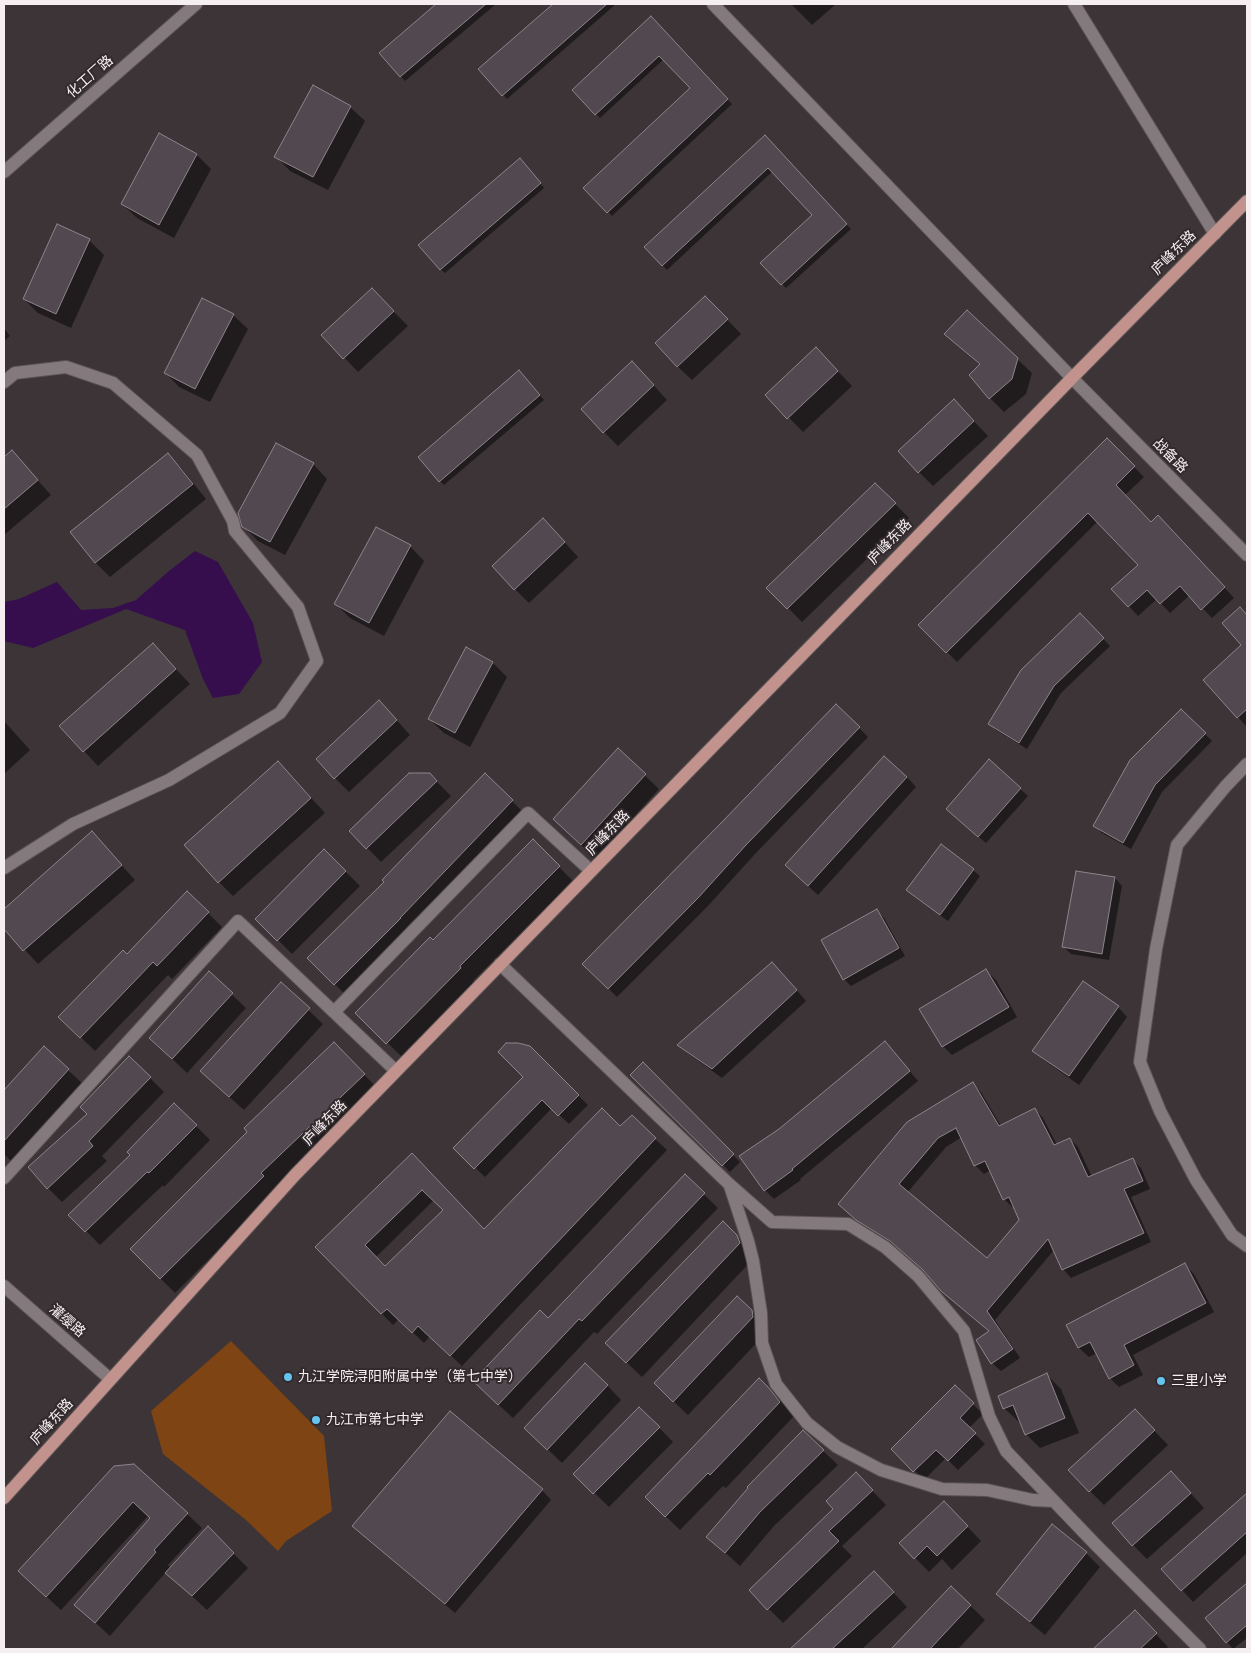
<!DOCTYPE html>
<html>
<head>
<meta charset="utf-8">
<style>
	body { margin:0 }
	#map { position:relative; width:1251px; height:1653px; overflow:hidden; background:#3c3436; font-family:"PT Serif",serif }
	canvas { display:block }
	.frame { position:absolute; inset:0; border:5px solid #f5eff1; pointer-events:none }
</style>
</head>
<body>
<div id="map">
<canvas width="1251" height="1653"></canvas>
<div class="frame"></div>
</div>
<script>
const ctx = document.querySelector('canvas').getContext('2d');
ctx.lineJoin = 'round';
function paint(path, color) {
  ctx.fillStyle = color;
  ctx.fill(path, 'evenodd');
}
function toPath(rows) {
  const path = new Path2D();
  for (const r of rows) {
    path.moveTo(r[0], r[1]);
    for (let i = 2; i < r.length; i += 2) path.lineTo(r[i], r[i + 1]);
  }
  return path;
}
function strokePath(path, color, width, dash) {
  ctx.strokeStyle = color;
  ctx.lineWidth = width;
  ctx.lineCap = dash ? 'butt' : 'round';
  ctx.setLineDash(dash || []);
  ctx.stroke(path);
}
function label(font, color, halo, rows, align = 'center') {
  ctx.font = font + ' "PT Serif","Noto Sans SC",serif';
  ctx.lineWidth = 4;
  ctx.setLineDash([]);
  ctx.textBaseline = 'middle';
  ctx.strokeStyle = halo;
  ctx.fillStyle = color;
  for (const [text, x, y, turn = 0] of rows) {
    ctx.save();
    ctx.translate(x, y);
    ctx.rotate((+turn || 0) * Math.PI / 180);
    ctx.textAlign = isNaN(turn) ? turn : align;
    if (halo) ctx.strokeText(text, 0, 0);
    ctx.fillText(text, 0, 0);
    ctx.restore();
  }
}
paint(toPath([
	[231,1341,324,1436,332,1511,286,1541,278,1551,246,1520,163,1454,151,1411]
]), '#7e4414');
paint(toPath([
	[195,551,218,562,253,623,262,662,239,694,213,698,203,679,185,630,126,609,33,648,4,641,4,602,19,599,57,582,81,610,113,608,136,600,169,571]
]), '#360e4d');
paint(toPath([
	[438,4,496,4,405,81,381,53],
	[555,4,616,4,507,99,480,70],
	[791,4,836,4,812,25],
	[651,18,732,104,612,216,585,188,691,88,664,59,600,118,574,91],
	[350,107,365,121,328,190,290,171,276,156],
	[159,135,197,155,211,169,174,238,137,218,122,204],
	[765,136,851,229,786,288,762,263,814,215,773,171,667,270,645,247],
	[524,164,544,188,445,273,440,269],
	[57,226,89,240,104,255,71,328,38,313,24,299],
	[386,304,408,326,358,372,323,335],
	[720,312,741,334,692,380,677,366],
	[233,315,248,329,210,402,179,387,165,372],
	[4,328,10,336,4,341],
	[946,334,1017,359,1032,373,1026,394,1004,412,990,398,980,365],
	[830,363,852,386,803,432,767,395],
	[523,376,544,400,444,485,440,481],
	[646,377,667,400,618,446,604,432],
	[968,415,988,436,933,486,919,472],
	[1107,440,1144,477,1124,496,1151,523,1167,526,1234,598,1212,618,1190,595,1170,613,1157,599,1138,616,1113,589,1140,565,1098,521,957,662,920,625],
	[12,452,51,495,4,535,4,459],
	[168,455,182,469,206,499,110,577,96,563,71,532],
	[313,464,327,479,285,555,258,541,243,526],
	[875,484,909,518,802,622,768,588],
	[557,534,578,557,529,603,515,589],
	[410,546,424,561,384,636,350,618,336,604],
	[1240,609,1247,616,1247,727,1238,717,1243,645],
	[1080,615,1110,646,1061,693,1027,749,996,730,989,723],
	[153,645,190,684,98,766,84,751],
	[467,649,493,663,507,677,470,747,444,733,429,719],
	[836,705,868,737,755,854,707,907,617,997,584,964],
	[1181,710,1212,741,1162,792,1131,849,1102,833,1095,826],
	[393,716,410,735,349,792,335,778],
	[4,721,30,750,4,774],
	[618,750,659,789,596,859,569,834],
	[989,761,1028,796,986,843,954,816],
	[429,774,451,796,381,862,351,831],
	[292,777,325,813,233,896,219,882],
	[907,777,916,787,818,895,796,875],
	[512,801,526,815,349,998,308,958],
	[92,833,135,880,38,964,4,927,4,911],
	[533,841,573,881,473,981,475,983,402,1057,357,1013,433,941],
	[324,850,360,886,292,954,257,919],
	[973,870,980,876,948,921,915,897,908,890],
	[1077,872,1115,878,1122,886,1109,960,1071,954,1064,947],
	[877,911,884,918,905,956,851,986,844,979],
	[208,913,222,927,172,979,168,975,95,1051,60,1017,127,956],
	[986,971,996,980,1017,1017,952,1055,943,1046],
	[209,973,246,1008,187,1073,165,1052],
	[782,973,806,1001,722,1078,689,1054,679,1045],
	[281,984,323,1024,244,1110,216,1085],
	[1118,1007,1127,1017,1079,1085,1044,1060,1034,1050],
	[885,1042,918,1081,800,1179,801,1180,774,1199,765,1190,770,1137],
	[529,1047,588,1105,569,1124,552,1108,485,1177,455,1148,525,1077],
	[44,1048,83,1084,12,1162,4,1154,4,1092],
	[129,1057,164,1092,102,1156,107,1161,62,1202,48,1188,89,1114],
	[348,1058,379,1090,175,1293,131,1249],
	[643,1064,740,1162,730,1172,632,1075],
	[973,1084,981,1092,1001,1126,1035,1109,1043,1118,1057,1145,1070,1139,1078,1147,1092,1177,1132,1159,1141,1168,1150,1189,1131,1197,1151,1242,1071,1278,1063,1269,1054,1250,995,1320,1020,1358,1001,1371,992,1363,990,1332,951,1299,928,1273,900,1249,866,1228,848,1212],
	[962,1137,975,1165,984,1174,991,1170,1004,1199,1012,1207,1015,1206,1021,1220,987,1260,907,1193,946,1147],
	[175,1105,210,1140,164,1187,163,1185,100,1245,70,1215,132,1155],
	[620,1128,655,1139,667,1150,462,1366,430,1336,424,1343,399,1319,393,1325,317,1247,412,1154,485,1231],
	[434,1200,444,1210,385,1268,375,1258],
	[685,1176,718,1208,597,1334,594,1332,513,1418,489,1396,548,1319],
	[737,1236,751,1251,754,1258,642,1377,621,1357],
	[1185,1265,1194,1274,1214,1312,1133,1355,1143,1375,1119,1387,1110,1378,1097,1353,1089,1357,1079,1348,1068,1326],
	[737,1297,766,1326,767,1332,688,1415,670,1398],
	[1047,1375,1061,1389,1079,1433,1040,1448,1026,1434,1021,1421,1019,1422,1004,1408],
	[759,1379,783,1403,793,1417,726,1488,723,1486,680,1530,646,1497],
	[607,1385,621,1400,562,1463,540,1442],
	[955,1387,983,1414,969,1428,985,1444,958,1470,946,1458,924,1480,893,1449],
	[640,1408,673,1442,609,1507,575,1474],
	[1149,1425,1168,1445,1104,1505,1090,1491],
	[803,1432,838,1465,774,1526,740,1566,708,1537,750,1488],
	[134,1465,202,1528,168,1565,171,1569,208,1528,248,1568,207,1610,166,1572,110,1636,76,1605,151,1519,148,1516,61,1610,34,1585],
	[856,1474,886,1505,842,1546,852,1556,783,1623,750,1590,835,1509],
	[1185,1487,1204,1508,1147,1559,1133,1545],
	[542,1490,551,1500,455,1613,364,1536],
	[1247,1495,1247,1553,1193,1602,1163,1569],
	[944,1502,981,1541,952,1570,942,1559,929,1572,901,1543],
	[1086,1553,1100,1567,1045,1635,1012,1608,997,1594],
	[874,1572,907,1607,862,1649,792,1649],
	[1247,1584,1247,1638,1233,1649,1207,1619],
	[951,1587,985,1620,958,1649,896,1649,894,1648],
	[1135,1612,1168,1647,1166,1649,1095,1649]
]), '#0007');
const building = toPath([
	[436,4,486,4,400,77,379,53,436,4],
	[553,4,607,4,502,96,478,69,553,4],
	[651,16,728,99,607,213,583,188,690,88,659,56,595,115,572,90,651,16],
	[313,85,351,106,313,177,274,157,313,85],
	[159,133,197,154,159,225,121,204,159,133],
	[765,135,847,224,781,285,760,263,812,215,768,168,662,266,644,247,765,135],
	[520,158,541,183,440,270,418,245,520,158],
	[57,224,90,239,56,314,23,299,57,224],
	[372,288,394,311,343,359,321,335,372,288],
	[705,296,728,319,677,367,655,343,705,296],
	[202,298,234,314,195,389,164,373,202,298],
	[967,310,1018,358,1012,379,989,399,969,375,980,364,944,334,967,310],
	[816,347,838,371,787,419,765,395,816,347],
	[632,361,654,385,603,433,581,409,632,361],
	[519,370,540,395,439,482,418,457,519,370],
	[954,399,974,421,918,473,898,451,954,399],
	[1107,438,1135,466,1116,485,1151,522,1158,515,1225,587,1201,610,1180,586,1160,604,1147,590,1128,607,1111,589,1138,565,1088,513,946,653,918,625,1107,438],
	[276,443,314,463,270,542,242,527,238,513,276,443],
	[12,450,38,480,4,509,4,457,12,450],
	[168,453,193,484,95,563,70,532,168,453],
	[875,483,896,503,787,609,766,588,875,483],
	[543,518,565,542,514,590,492,566,543,518],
	[376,527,411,545,369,623,334,604,376,527],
	[1240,607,1247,615,1247,709,1237,718,1203,680,1241,645,1222,623,1240,607],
	[1080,613,1104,638,1054,686,1019,743,988,724,1021,670,1080,613],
	[153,643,176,669,83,752,59,726,153,643],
	[466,647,493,662,455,733,428,719,466,647],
	[379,700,397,720,334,779,316,759,379,700],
	[836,704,860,727,746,845,698,898,608,989,582,964,722,822,836,704],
	[1181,709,1206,733,1155,785,1123,843,1093,826,1130,760,1181,709],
	[618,748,646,774,581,845,553,819,618,748],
	[884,756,907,777,808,886,785,865,884,756],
	[989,759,1021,788,978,837,946,809,989,759],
	[278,761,311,798,218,883,184,845,278,761],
	[409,773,430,773,437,781,366,849,349,831,409,773],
	[485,773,513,800,400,918,401,918,334,985,307,958,384,882,382,880,485,773],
	[92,831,122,865,23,951,4,929,4,909,92,831],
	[533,839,560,866,460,966,461,968,386,1044,355,1013,430,937,433,940,533,839],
	[941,844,974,869,940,915,906,890,941,844],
	[324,849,346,871,277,941,255,919,324,849],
	[1076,871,1115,877,1102,954,1062,947,1076,871],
	[187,891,209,912,157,966,153,962,80,1038,58,1017,123,950,127,954,187,891],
	[877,909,899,948,843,980,821,940,877,909],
	[772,962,797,990,712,1069,677,1045,772,962],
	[986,969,1009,1007,942,1047,919,1009,986,969],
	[209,971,233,993,172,1059,149,1038,209,971],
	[1083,981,1119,1006,1069,1076,1032,1051,1083,981],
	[281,982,310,1008,229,1097,200,1071,281,982],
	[885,1041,910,1071,792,1169,793,1170,764,1191,739,1156,779,1129,885,1041],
	[334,1042,365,1074,261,1173,264,1176,160,1279,130,1249,247,1132,244,1128,334,1042],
	[506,1043,518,1043,530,1046,579,1095,558,1116,542,1100,474,1169,453,1148,523,1077,498,1052,506,1043],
	[44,1046,69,1069,4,1141,4,1090,44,1046],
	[129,1056,151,1077,89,1141,93,1146,47,1189,28,1167,87,1114,80,1107,129,1056],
	[643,1062,734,1154,722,1166,630,1075,643,1062],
	[973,1082,999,1126,1035,1108,1054,1145,1070,1138,1088,1177,1133,1158,1143,1181,1124,1189,1144,1233,1062,1270,1048,1239,987,1311,1013,1349,991,1364,976,1340,989,1331,941,1291,923,1270,890,1241,856,1220,838,1204,907,1122,973,1082],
	[956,1128,974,1166,985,1161,1003,1200,1009,1197,1019,1220,987,1258,899,1184,938,1138,956,1128],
	[174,1103,197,1125,149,1173,147,1172,85,1232,68,1215,130,1155,127,1152,174,1103],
	[602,1108,620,1126,632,1115,656,1138,450,1356,418,1326,412,1333,387,1309,381,1314,315,1247,412,1153,484,1229,602,1108],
	[422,1190,443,1210,385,1266,365,1245,422,1190],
	[685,1174,705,1193,582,1321,579,1319,498,1405,473,1381,540,1310,548,1318,685,1174],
	[723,1221,737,1235,740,1243,626,1363,605,1343,723,1221],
	[1185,1263,1206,1303,1124,1345,1134,1365,1109,1379,1090,1342,1078,1348,1066,1325,1185,1263],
	[737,1296,752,1310,753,1317,673,1402,654,1383,737,1296],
	[585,1363,608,1385,547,1450,524,1428,585,1363],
	[1047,1373,1065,1418,1025,1435,1013,1405,1003,1409,998,1396,1047,1373],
	[759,1378,768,1387,780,1402,710,1475,708,1473,665,1517,645,1497,759,1378],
	[955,1385,974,1403,960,1418,976,1433,948,1461,936,1450,913,1472,891,1449,955,1385],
	[639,1407,660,1427,593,1494,573,1474,639,1407],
	[1135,1409,1155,1430,1089,1492,1068,1470,1135,1409],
	[450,1411,543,1489,445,1604,352,1526,450,1411],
	[803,1430,824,1450,760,1512,725,1553,706,1537,748,1488,747,1487,803,1430],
	[134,1464,188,1513,154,1550,156,1552,95,1623,74,1605,150,1518,133,1502,46,1597,18,1571,114,1466,134,1464],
	[1171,1471,1191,1493,1132,1546,1112,1523,1171,1471],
	[856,1472,873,1490,829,1531,839,1541,767,1610,749,1590,833,1509,826,1501,856,1472],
	[1247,1493,1247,1532,1181,1591,1161,1569,1247,1493],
	[944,1501,968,1526,937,1556,927,1546,914,1559,899,1543,944,1501],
	[1052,1524,1087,1552,1030,1622,996,1594,1052,1524],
	[208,1526,234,1553,192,1596,165,1573,208,1526],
	[874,1571,894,1592,832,1649,790,1649,874,1571],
	[1247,1583,1247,1625,1226,1643,1205,1618,1247,1583],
	[951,1586,971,1605,930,1649,891,1649,951,1586],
	[1135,1610,1157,1633,1140,1649,1093,1649,1135,1610]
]);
paint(building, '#51494f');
strokePath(building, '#8d858b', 1);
const minor = toPath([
	[713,4,1072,378,1247,555],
	[1074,4,1215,234],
	[4,172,196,4],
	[4,382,15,373,66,367,113,383,197,455,233,521,235,531,298,607,317,661,280,713,169,780,73,824,4,868],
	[1247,764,1225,787,1177,845,1156,949,1140,1062,1160,1111,1196,1180,1232,1235,1247,1246],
	[500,964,729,1184,772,1222,848,1224,885,1247,918,1276,964,1331,989,1416,1006,1451,1096,1545,1200,1649],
	[334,1012,528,813,591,871],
	[4,1178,238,921,396,1071],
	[730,1186,748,1241,753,1261,761,1313,762,1343,776,1384,807,1423,837,1447,881,1470,942,1489,987,1490,1033,1500,1054,1501],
	[4,1286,110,1379]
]);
const major = toPath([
	[4,1498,295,1175,1072,378,1247,201]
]);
strokePath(minor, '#5a5254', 14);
strokePath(major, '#5a5254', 14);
strokePath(minor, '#847a7d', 12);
strokePath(major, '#c2928c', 12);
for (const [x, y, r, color] of [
	[288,1377,5,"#66c4ef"],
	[1161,1381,5,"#66c4ef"],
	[316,1420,5,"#66c4ef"]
]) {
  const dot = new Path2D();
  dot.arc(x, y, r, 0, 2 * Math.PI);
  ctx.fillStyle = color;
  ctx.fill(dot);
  strokePath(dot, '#322a2c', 2);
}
label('14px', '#f5eff1', '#322a2c', [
	["化工厂路",90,77,-41],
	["庐峰东路",1174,253,-45],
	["战备路",1170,456,45],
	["庐峰东路",890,542,-46],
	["庐峰东路",608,833,-46],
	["庐峰东路",325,1123,-46],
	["灌缨路",67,1321,41],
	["庐峰东路",52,1422,-48]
]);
label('14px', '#f5eff1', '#322a2c', [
	["九江学院浔阳附属中学（第七中学）",298,1377],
	["三里小学",1171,1381],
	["九江市第七中学",326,1420]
], 'left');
</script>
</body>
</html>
